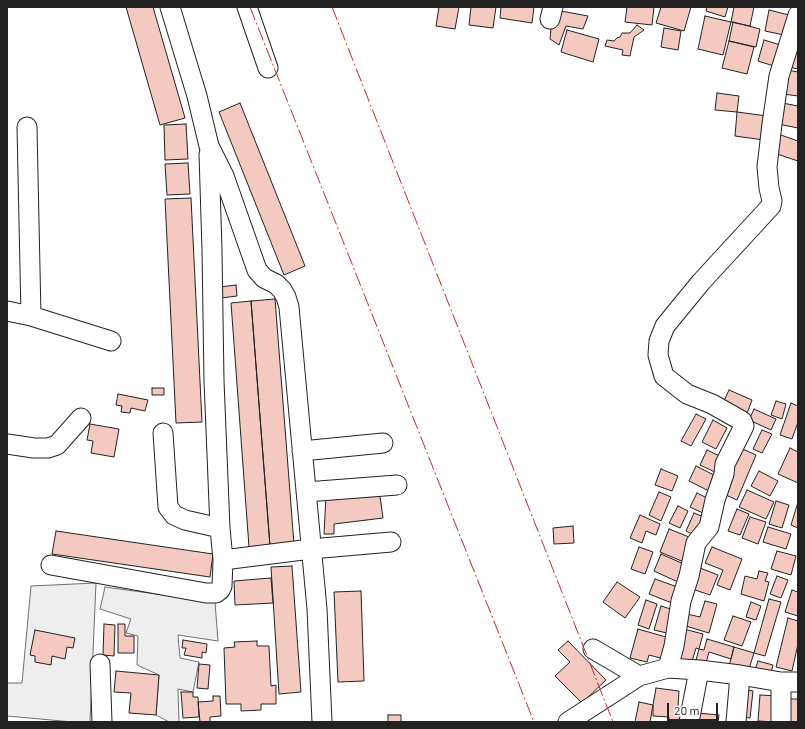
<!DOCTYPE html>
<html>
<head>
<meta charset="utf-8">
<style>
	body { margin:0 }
	#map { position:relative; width:805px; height:729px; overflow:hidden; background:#fff; font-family:Barlow,sans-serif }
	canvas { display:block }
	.frame { position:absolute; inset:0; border:8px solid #222; pointer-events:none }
	.scale { position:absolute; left:667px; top:703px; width:51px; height:18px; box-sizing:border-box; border:2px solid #222; border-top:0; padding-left:5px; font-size:12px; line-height:14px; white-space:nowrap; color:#222; -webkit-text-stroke:3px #fff; paint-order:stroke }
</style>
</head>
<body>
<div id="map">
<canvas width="805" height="729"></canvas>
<div class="frame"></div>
<div class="scale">20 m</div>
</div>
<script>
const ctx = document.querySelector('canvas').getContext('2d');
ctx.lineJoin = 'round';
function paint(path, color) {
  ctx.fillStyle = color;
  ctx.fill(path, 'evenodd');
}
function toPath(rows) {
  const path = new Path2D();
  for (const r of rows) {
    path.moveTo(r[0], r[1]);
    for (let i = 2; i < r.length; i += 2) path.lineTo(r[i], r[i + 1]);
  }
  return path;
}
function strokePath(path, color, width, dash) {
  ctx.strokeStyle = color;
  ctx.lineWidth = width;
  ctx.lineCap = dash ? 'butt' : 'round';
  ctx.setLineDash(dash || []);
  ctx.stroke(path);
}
const green = toPath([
	[96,583,90,722,73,722,7,716,7,683,22,683,31,586,96,583],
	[105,587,215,602,218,641,178,635,180,658,199,662,193,692,178,689,179,722,169,722,156,715,159,675,137,665,138,636,126,633,131,619,100,609,105,587]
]);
paint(green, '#eee');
strokePath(green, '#6f6f6f', 1);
const building = toPath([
	[126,7,153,7,185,118,160,125,126,7],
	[439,7,459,7,455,29,436,26,439,7],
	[471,7,496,7,493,28,469,25,471,7],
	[501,7,534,7,532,23,500,18,501,7],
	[627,7,654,7,652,25,625,22,627,7],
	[661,7,691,7,684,31,656,23,661,7],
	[707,7,728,7,725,17,706,11,707,7],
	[734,7,754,7,750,26,731,22,734,7],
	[769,10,793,16,789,36,765,31,769,10],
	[561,11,588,16,583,29,566,26,559,45,550,39,551,28,561,11],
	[705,16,731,22,723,55,698,49,705,16],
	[733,22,760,29,756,47,729,41,733,22],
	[637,25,644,30,634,37,630,56,622,55,623,50,605,46,607,40,614,41,617,38,620,37,622,33,630,33,637,25],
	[664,28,681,31,678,50,661,47,664,28],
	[567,30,599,39,593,62,561,52,567,30],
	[764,40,784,46,777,67,758,61,764,40],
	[729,41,754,47,747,74,722,68,729,41],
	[791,51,798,52,798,69,788,67,791,51],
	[787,70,798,72,798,96,783,94,787,70],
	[717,93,739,96,737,112,715,110,717,93],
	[777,102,798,106,798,128,773,123,777,102],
	[240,103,305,266,284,275,219,112,240,103],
	[737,112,767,116,764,140,735,136,737,112],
	[186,124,188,159,165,160,164,125,186,124],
	[778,134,798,141,798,161,771,152,778,134],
	[188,163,190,194,167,195,165,164,188,163],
	[191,198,202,422,176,423,165,199,191,198],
	[236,285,237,296,221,298,220,287,236,285],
	[275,299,294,544,270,546,251,301,275,299],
	[251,301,270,546,249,547,231,303,251,301],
	[152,388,164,388,164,395,152,395,152,388],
	[729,390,752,400,746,416,722,405,729,390],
	[118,394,148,400,145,411,131,408,130,413,121,412,122,406,116,405,118,394],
	[776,401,786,404,782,419,771,415,776,401],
	[791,403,798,406,798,422,792,439,780,435,791,403],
	[754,409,776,419,771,430,749,420,754,409],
	[696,414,706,419,691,446,681,441,696,414],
	[713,420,727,428,716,449,702,442,713,420],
	[90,424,119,429,114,457,91,453,93,441,87,440,90,424],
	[762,430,772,434,762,453,753,449,762,430],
	[738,447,756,455,737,500,719,492,738,447],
	[790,448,798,452,798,483,778,474,790,448],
	[707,450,726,459,719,474,700,465,707,450],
	[696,466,722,479,715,494,689,481,696,466],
	[661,469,678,476,672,491,655,485,661,469],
	[759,471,778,481,770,496,751,486,759,471],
	[747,490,774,502,766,519,739,507,747,490],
	[659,492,671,497,661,521,649,515,659,492],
	[697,493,713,501,707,515,690,507,697,493],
	[326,496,345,498,380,496,383,518,334,524,334,534,324,534,326,496],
	[776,501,789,505,782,528,769,524,776,501],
	[798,502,798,528,791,525,798,502],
	[678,506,688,511,680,528,669,523,678,506],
	[737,509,749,514,740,535,728,531,737,509],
	[694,513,704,517,696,536,686,531,694,513],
	[640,515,660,524,656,535,646,531,642,543,630,538,640,515],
	[750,517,766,522,758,544,742,538,750,517],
	[573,526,574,543,554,544,553,528,573,526],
	[768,527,791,534,786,549,763,542,768,527],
	[669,529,694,539,684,562,660,552,669,529],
	[56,531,213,554,210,577,52,554,56,531],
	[639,547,653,552,645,574,631,569,639,547],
	[712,547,742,559,730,590,717,585,723,570,705,563,712,547],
	[777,551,796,556,791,575,771,569,777,551],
	[661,554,686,565,678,582,654,571,661,554],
	[292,566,301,692,279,694,271,567,292,566],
	[700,568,718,575,710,595,692,589,700,568],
	[759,571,768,573,765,581,769,582,764,601,741,594,745,576,757,579,759,571],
	[777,576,788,580,781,598,770,594,777,576],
	[271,578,273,603,235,605,234,581,271,578],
	[655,579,683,589,677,605,649,594,655,579],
	[617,582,640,597,625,618,603,602,617,582],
	[792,590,798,592,798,616,785,612,792,590],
	[361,591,364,681,338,682,334,592,361,591],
	[769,599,781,602,765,656,754,653,769,599],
	[646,600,657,604,649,629,638,625,646,600],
	[705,601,717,604,709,633,679,624,683,613,700,617,705,601],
	[751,602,761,606,756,620,746,617,751,602],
	[661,606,677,611,671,634,654,630,661,606],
	[733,616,751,622,742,646,724,640,733,616],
	[788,618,798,621,798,644,792,671,776,667,788,618],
	[104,624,115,625,114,656,103,655,104,624],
	[118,624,125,624,125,636,134,636,134,653,118,653,118,624],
	[680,628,703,634,699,649,696,648,690,668,670,662,680,628],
	[638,629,673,639,668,660,649,655,647,662,630,658,638,629],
	[35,630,75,638,73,648,67,647,65,659,52,656,51,665,35,662,35,656,30,655,35,630],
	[707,639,734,647,731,659,709,652,706,663,696,660,699,649,704,650,707,639],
	[183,640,207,644,206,653,202,652,202,658,184,655,186,648,182,648,183,640],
	[257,641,257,646,269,646,271,686,276,685,276,704,261,704,261,710,241,711,241,704,226,704,224,648,235,647,234,642,257,641],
	[568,641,606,680,582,703,555,676,570,662,558,650,568,641],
	[734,647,754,653,748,672,729,666,734,647],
	[758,661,773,665,770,677,754,673,758,661],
	[199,664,210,665,208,689,197,688,199,664],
	[116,671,159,675,156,715,129,713,131,693,114,692,116,671],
	[656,688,679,691,678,707,686,707,684,722,668,722,669,717,653,716,653,705,656,688],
	[744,689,753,691,750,718,741,717,744,689],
	[181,692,193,692,193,697,198,697,199,717,183,718,181,692],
	[760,695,778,696,776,722,758,721,760,695],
	[213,696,220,696,221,716,210,717,210,722,200,722,198,702,213,701,213,696],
	[786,699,798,699,798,722,786,722,786,699],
	[639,702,653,705,650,722,652,722,635,722,639,702],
	[698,713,719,715,718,722,697,722,698,713],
	[388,715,401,715,401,722,388,722,388,715]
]);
paint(building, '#f3c9c0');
strokePath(building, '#222', 1);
const minor = toPath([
	[170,7,197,96,209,146,224,176,257,270,264,278,276,284,282,290,286,297,289,307,317,609,322,722],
	[247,7,268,68],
	[550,19,553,7],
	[27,127,31,316],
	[209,154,212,250,214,381,220,528,223,560,311,549,391,542],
	[7,311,31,316,111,341],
	[163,433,168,507,174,515,185,520,220,528],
	[7,444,34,448,48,448,57,445,81,418],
	[302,451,383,443],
	[306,492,397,485],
	[51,565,206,593,216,593,220,590,222,586,223,560],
	[593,649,639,676],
	[100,664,102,722],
	[668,668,674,646,681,601,689,576,696,543,709,527,715,500,724,474,725,464,744,426,742,421,712,404,687,394,664,376,658,355,659,341,665,326,701,282,771,206,772,201,769,188,767,167,772,124,779,76,798,15],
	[568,722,639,676,668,668,699,670,740,675,781,682,798,682],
	[689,722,699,670],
	[736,722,740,675],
	[781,722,781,682]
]);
strokePath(minor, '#222', 21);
strokePath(minor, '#fff', 19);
strokePath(toPath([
	[250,7,534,722],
	[332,7,613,722]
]), '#c62828', 1, [14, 3, 2, 3]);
</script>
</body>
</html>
